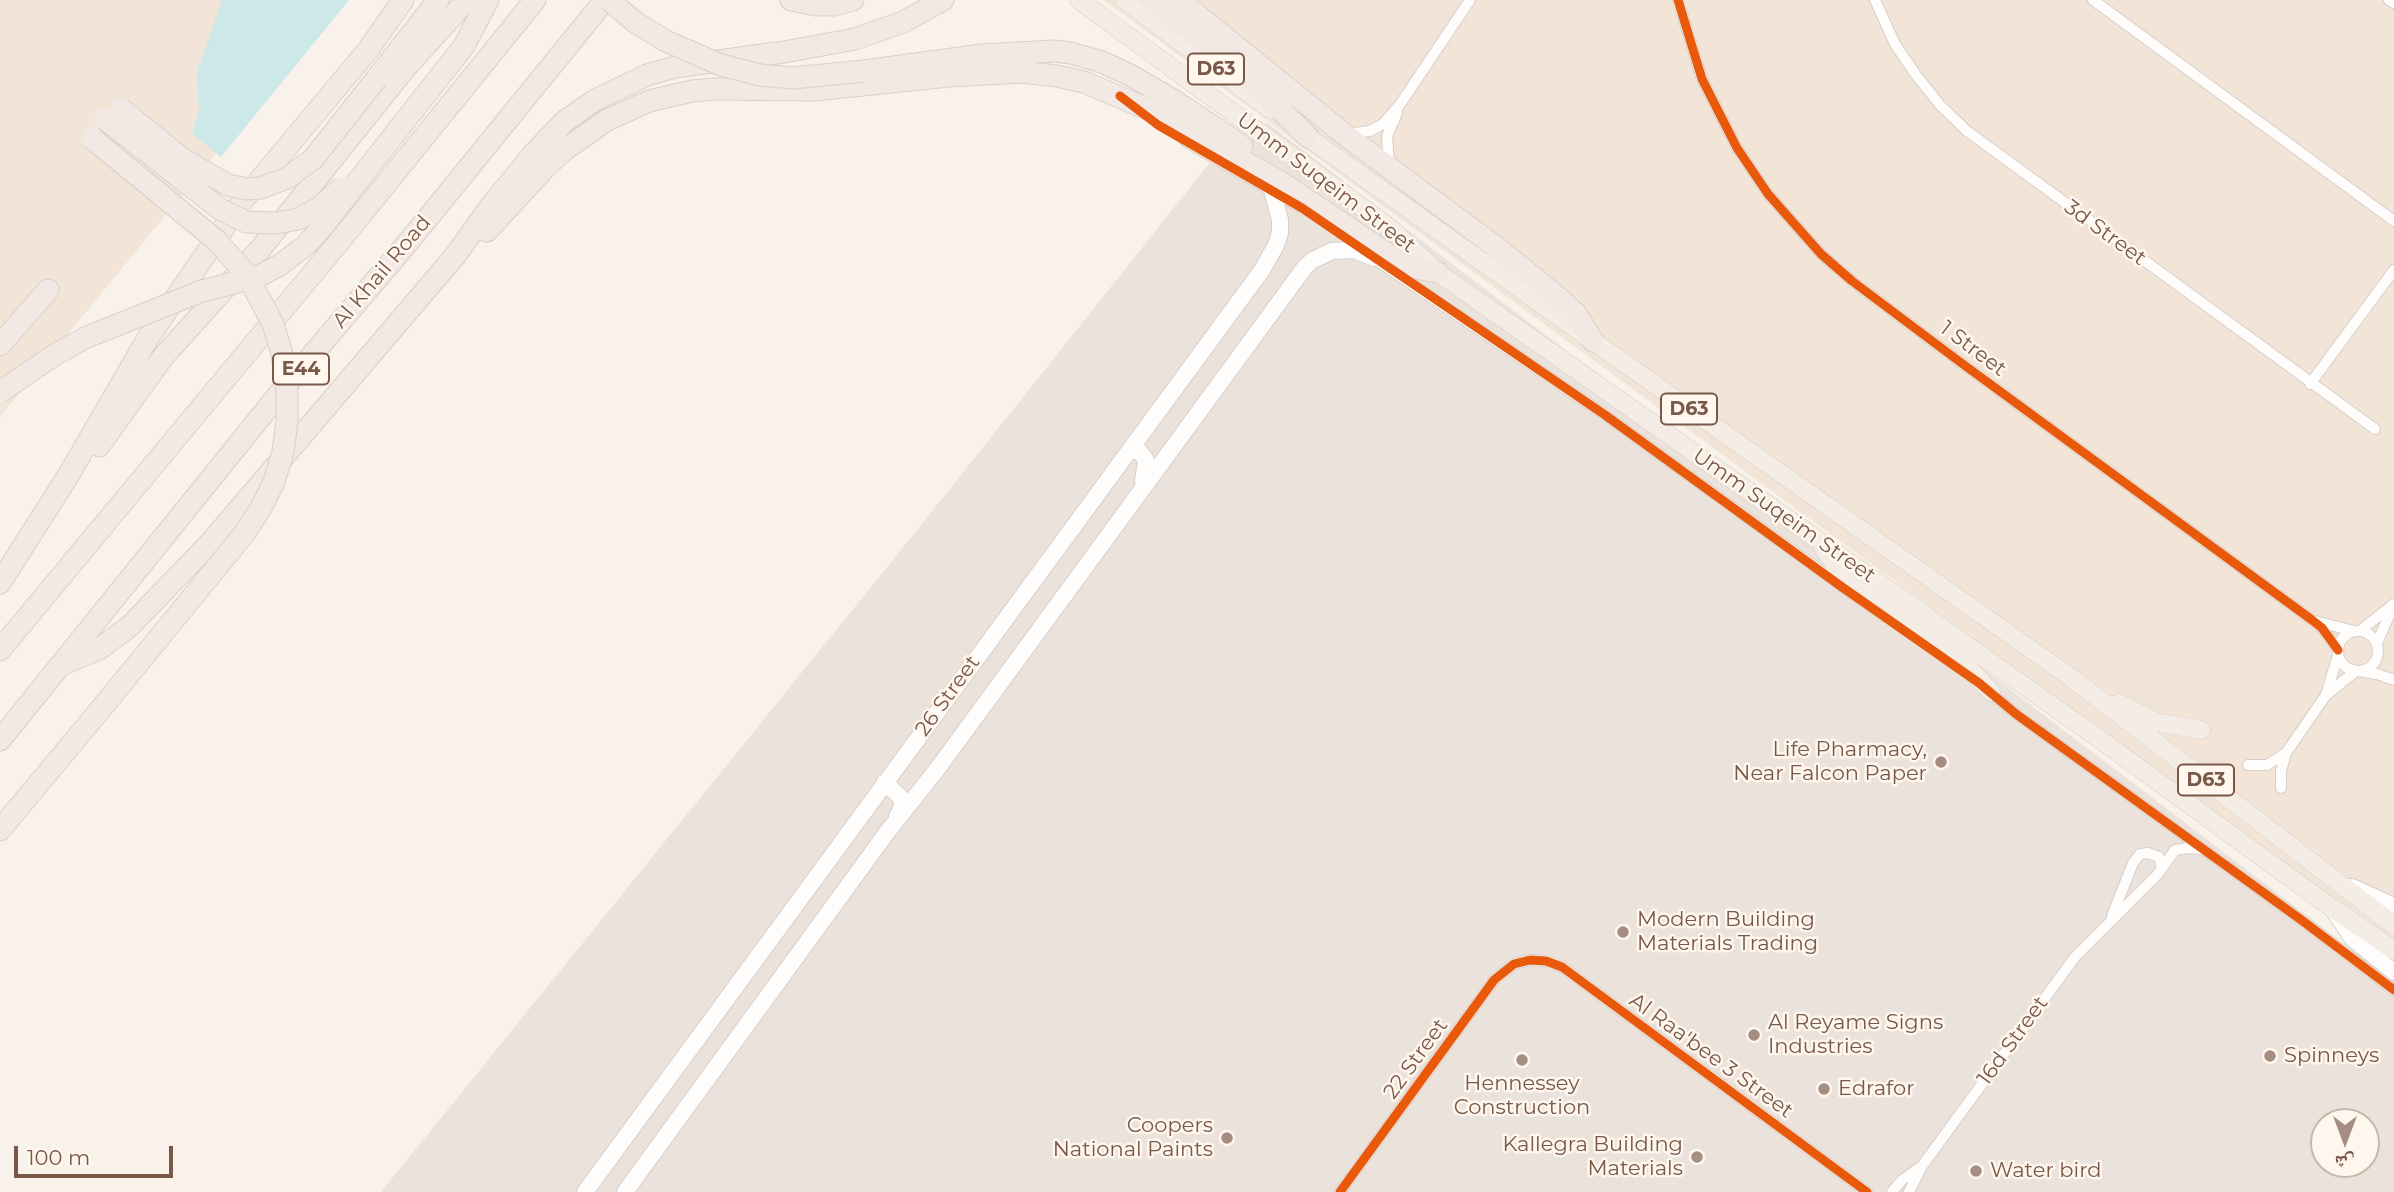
<!DOCTYPE html>
<html>
<head>
<meta charset="utf-8">
<style>
	body { margin:0 }
	#map { position:relative; width:2394px; height:1192px; overflow:hidden; background:#f8f2eb; font-family:Montserrat,"Noto Naskh Arabic",sans-serif }
	canvas { display:block }
	.north { position:absolute; left:2310px; top:1108px; width:70px; height:70px; box-sizing:border-box; background:#fff7ed; border:2px solid #c9b7ab; border-radius:50%; rotate:180deg; font-size:19px; font-weight:700; line-height:28px; text-align:center; color:#795749 }
	.north::after { content:''; display:block; margin:auto; width:24px; height:32px; background:#a58d82; clip-path:polygon(50% 0,100% 100%,50% 72%,0 100%) }
	.scale { position:absolute; left:14px; top:1146px; width:159px; height:32px; box-sizing:border-box; border:4px solid #795749; border-top:0; padding-left:9px; font-size:21px; line-height:24px; white-space:nowrap; color:#795749; -webkit-text-stroke:5px #fff7ed; paint-order:stroke }
</style>
</head>
<body>
<div id="map">
<canvas width="2394" height="1192"></canvas>
<div class="north">ش</div>
<div class="scale">100 m</div>
</div>
<script>
const ctx = document.querySelector('canvas').getContext('2d');
ctx.lineJoin = 'round';
function paint(path, color) {
  ctx.fillStyle = color;
  ctx.fill(path, 'evenodd');
}
function toPath(rows) {
  const path = new Path2D();
  for (const r of rows) {
    if (r.length === 3) {
      path.moveTo(r[0] + r[2], r[1]);
      path.arc(r[0], r[1], r[2], 0, 2 * Math.PI);
      continue;
    }
    path.moveTo(r[0], r[1]);
    for (let i = 2; i < r.length; i += 2) path.lineTo(r[i], r[i + 1]);
  }
  return path;
}
function strokePath(path, color, width, dash) {
  ctx.strokeStyle = color;
  ctx.lineWidth = width;
  ctx.lineCap = dash ? 'butt' : 'round';
  ctx.setLineDash(dash || []);
  ctx.stroke(path);
}
function label(font, color, halo, rows, align = 'center') {
  ctx.font = font + ' Montserrat,sans-serif';
  ctx.lineWidth = 5;
  ctx.setLineDash([]);
  ctx.textBaseline = 'middle';
  ctx.strokeStyle = halo;
  ctx.fillStyle = color;
  for (const [text, x, y, turn = 0] of rows) {
    ctx.save();
    ctx.translate(x, y);
    ctx.rotate((+turn || 0) * Math.PI / 180);
    ctx.textAlign = isNaN(turn) ? turn : align;
    if (halo) ctx.strokeText(text, 0, 0);
    ctx.fillText(text, 0, 0);
    ctx.restore();
  }
}
paint(toPath([
	[0,0,342,0,0,417],
	[1104,0,2394,0,2394,947,1353,184]
]), '#f2e5d8');
paint(toPath([
	[1266,122,2394,982,2394,1192,381,1192,918,529,1231,136,1246,146],
	[2324,1122,2366,1122,2366,1164,2324,1164]
]), '#ebe2dc');
paint(toPath([
	[222,0,349,0,221,157,192,134,199,111,197,72]
]), '#cce8e9');
const minor = toPath([
	[1678,0,1702,79,1737,148,1768,194,1821,254,1852,281,1960,362,2312,620,2322,628,2338,650],
	[1875,0,1895,44,1916,75,1940,105,1967,131,2375,429],
	[2093,0,2394,221],
	[2389,0,2394,3],
	[1347,134,1370,131,1383,124,1401,103,1470,0],
	[1185,141,1298,206],
	[1389,164,1387,136,1397,113],
	[1369,255,1605,415,1883,616],
	[2310,384,2394,270],
	[2315,621,2354,631],
	[2361,630,2394,604],
	[2358,651,20],
	[2377,643,2393,607],
	[2363,672,2377,674,2394,680],
	[1987,690,2016,714,2300,919,2394,990],
	[2326,695,2356,671],
	[2248,765,2267,765,2286,753,2326,695,2338,655],
	[2281,788,2281,771,2286,753],
	[2112,916,2133,863,2140,854,2148,853,2159,857,2162,868],
	[1340,1192,1494,980,1514,964,1530,960,1546,961,1562,967,1867,1192],
	[1892,1192,1902,1180,1922,1166],
	[1909,1192,1922,1166,2075,957,2157,875,2175,850,2189,848,2200,849]
]);
const secondary = toPath([
	[1130,450,1140,452,1146,460,1143,482],
	[885,782,901,798,902,807,897,817],
	[2352,887,2394,906],
	[2332,908,2353,939,2394,972],
	[585,1192,1262,270,1276,245,1280,233,1280,220,1272,190],
	[625,1192,888,831,938,768,1305,267,1313,260,1332,251,1354,250,1374,258]
]);
const primary = toPath([
	[1079,0,1389,227,1437,272,1817,539,2098,738,2332,908,2394,950],
	[1125,0,1270,109],
	[1298,130,1593,341,2073,679,2394,925],
	[1823,547,1838,570,1849,581,1970,669,1991,692],
	[2119,703,2159,723,2201,730]
]);
const motorway = toPath([
	[791,0,816,5,834,5,853,0],
	[1152,0,1259,88,1308,137],
	[1179,0,1344,134,1496,247,1560,299,1576,314,1593,341],
	[864,71,982,55,1054,51,1071,53,1102,62,1132,76,1178,103,1242,146],
	[377,78,438,0],
	[397,131,464,46,488,0],
	[487,231,545,168,563,151,607,120,649,101,692,91,714,89,814,90,949,76,1021,72,1057,76,1084,82,1152,111,1279,181,1395,259,1416,268,1437,272],
	[0,345,48,290],
	[99,446,163,357,261,248,407,66,467,0],
	[0,583,68,476,148,338,243,200,368,50,403,0],
	[0,650,343,237,535,0],
	[63,664,99,649,130,626,211,542,455,256,490,207,534,153,565,121,595,100,647,75,675,67,784,52,855,39,903,22,943,0],
	[0,740,279,394,410,240,605,0],
	[0,830,100,710]
]);
strokePath(minor, '#d7cec8', 12);
strokePath(secondary, '#d8cec8', 18);
strokePath(primary, '#dacfc9', 19);
strokePath(motorway, '#dacfc9', 23);
strokePath(minor, '#fefdfc', 10);
strokePath(secondary, '#fefdfc', 16);
strokePath(primary, '#f3ede5', 18);
strokePath(motorway, '#f2e8e4', 21);
const motorwayBridge = toPath([
	[609,0,635,22,666,41,721,65,760,75,793,78,864,71],
	[121,109,184,160,228,185,247,189,261,188,287,178,313,159,377,78],
	[105,119,220,209,246,222,277,223,298,219,320,207,342,187],
	[93,139,217,241,247,275,273,324,282,354,287,390,287,421,283,452,274,482,261,508,244,534,100,710],
	[0,392,56,354,87,337,202,291,257,277,280,265,306,245,323,226,397,131]
]);
strokePath(motorwayBridge, '#dacfc9', 23, []);
strokePath(motorwayBridge, '#f2e8e4', 21);
strokePath(toPath([
	[1678,0,1702,79,1737,148,1768,194,1821,254,1852,281,1960,362,2312,620,2322,628,2338,650],
	[1120,96,1158,125,1302,208,1605,415,1842,587,1979,683,2016,714,2300,919,2394,990],
	[1340,1192,1494,980,1514,964,1530,960,1546,961,1562,967,1867,1192]
]), '#e8590c', 9);
for (const [x, y, r, color] of [
	[1941,762,7,"#a58d82"],
	[1623,932,7,"#a58d82"],
	[1754,1035,7,"#a58d82"],
	[2270,1056,7,"#a58d82"],
	[1522,1060,7,"#a58d82"],
	[1824,1089,7,"#a58d82"],
	[1227,1138,7,"#a58d82"],
	[1697,1157,7,"#a58d82"],
	[1976,1171,7,"#a58d82"]
]) {
  const dot = new Path2D();
  dot.arc(x, y, r, 0, 2 * Math.PI);
  ctx.fillStyle = color;
  ctx.fill(dot);
  strokePath(dot, '#fff7ed', 2.5);
}
for (const [x, y, w] of [
	[1216,69,56],
	[301,369,56],
	[1689,409,56],
	[2206,780,56]
]) {
  const box = new Path2D();
  box.roundRect(x - w / 2, y - 15.5, w, 31, 5);
  ctx.fillStyle = '#fff7ed';
  ctx.fill(box);
  strokePath(box, '#795749', 2);
}
label('bold 19px', '#795749', null, [
	["D63",1216,69],
	["E44",301,369],
	["D63",1689,409],
	["D63",2206,780]
]);
label('21px', '#795749', '#fff7ed', [
	["Umm Suqeim Street",1326,183,37],
	["3d Street",2105,233,36],
	["Al Khail Road",382,272,-50],
	["1 Street",1973,349,37],
	["Umm Suqeim Street",1784,516,35],
	["26 Street",948,696,-54],
	["16d Street",2013,1041,-54],
	["Al Raa'bee 3 Street",1711,1056,36],
	["22 Street",1416,1059,-54]
]);
label('21px', '#795749', '#fff7ed', [
	["Life Pharmacy,",1927,750,"right"],
	["Near Falcon Paper",1927,774,"right"],
	["Modern Building",1637,920],
	["Materials Trading",1637,944],
	["Al Reyame Signs",1768,1023],
	["Industries",1768,1047],
	["Spinneys",2284,1056],
	["Hennessey",1522,1084,"center"],
	["Construction",1522,1108,"center"],
	["Edrafor",1838,1089],
	["Coopers",1213,1126,"right"],
	["National Paints",1213,1150,"right"],
	["Kallegra Building",1683,1145,"right"],
	["Materials",1683,1169,"right"],
	["Water bird",1990,1171]
], 'left');
</script>
</body>
</html>
